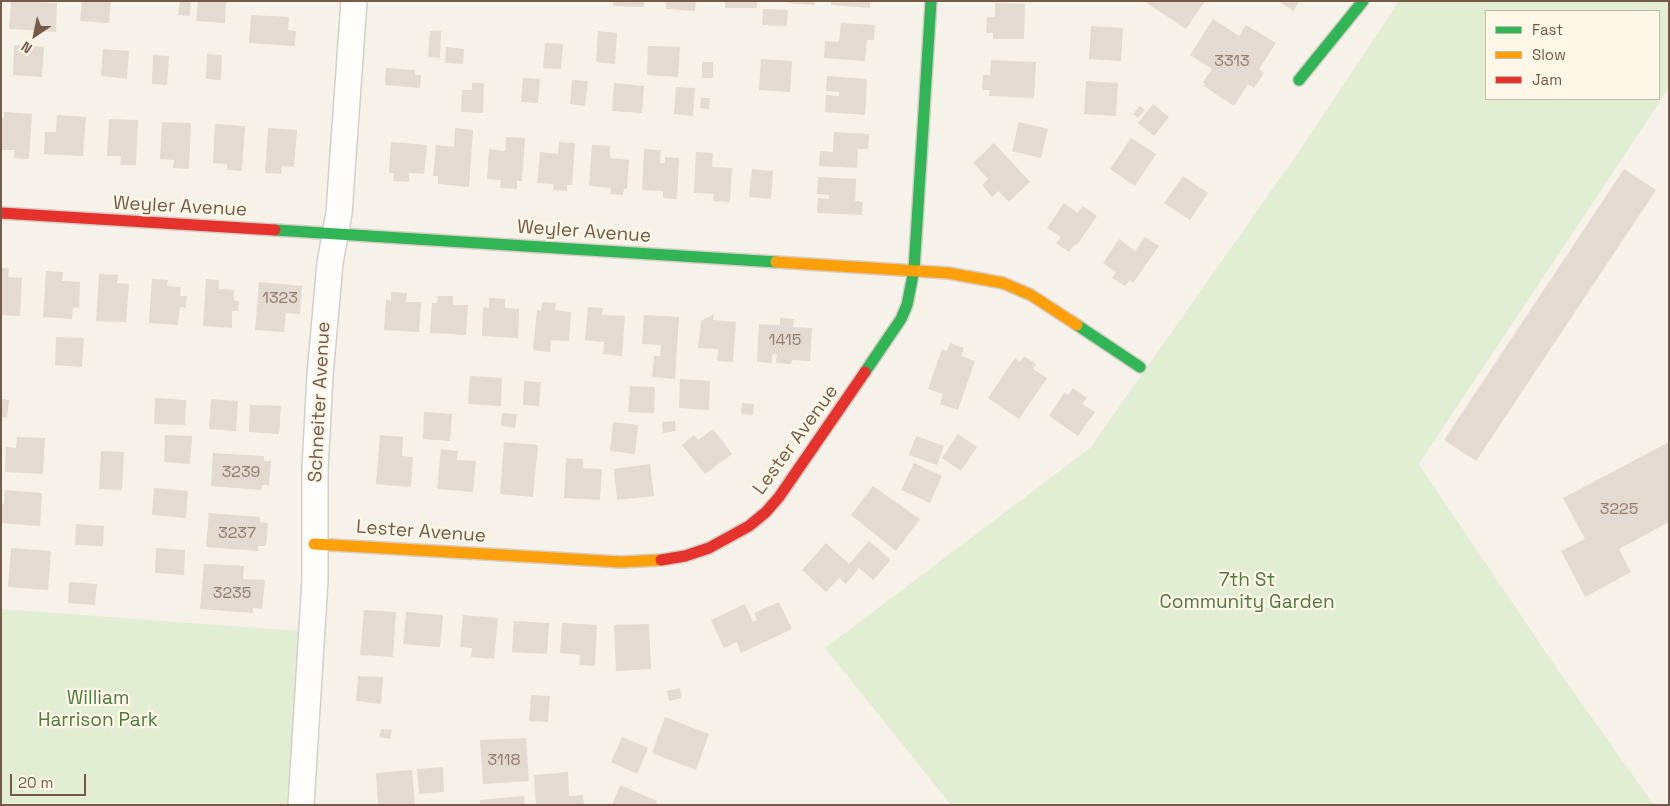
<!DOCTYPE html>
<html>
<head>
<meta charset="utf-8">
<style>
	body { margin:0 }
	#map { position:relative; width:1670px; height:806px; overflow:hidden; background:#f7f2e9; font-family:"Space Grotesk",sans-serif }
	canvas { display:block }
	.frame { position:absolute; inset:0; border:2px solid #755a48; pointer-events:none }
	.legend { position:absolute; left:1485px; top:10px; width:175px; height:90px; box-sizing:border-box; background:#fff8e9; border:1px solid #c8b9a9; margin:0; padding:6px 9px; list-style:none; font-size:15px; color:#755a48 }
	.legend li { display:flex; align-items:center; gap:10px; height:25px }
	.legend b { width:25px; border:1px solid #c8b9a9 }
	.north { position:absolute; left:10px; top:10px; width:50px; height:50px; -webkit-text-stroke:4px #fff8e9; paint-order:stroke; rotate:214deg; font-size:14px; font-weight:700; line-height:20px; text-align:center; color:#755a48 }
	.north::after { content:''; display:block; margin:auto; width:18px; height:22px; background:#755a48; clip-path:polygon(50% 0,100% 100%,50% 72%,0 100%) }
	.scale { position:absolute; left:10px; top:774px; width:76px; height:22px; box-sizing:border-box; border:2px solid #755a48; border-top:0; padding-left:6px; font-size:15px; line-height:18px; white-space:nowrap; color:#755a48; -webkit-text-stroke:4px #fff8e9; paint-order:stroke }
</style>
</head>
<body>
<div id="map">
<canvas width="1670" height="806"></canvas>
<div class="frame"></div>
<ul class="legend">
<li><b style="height:6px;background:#30b455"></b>Fast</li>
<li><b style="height:6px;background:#ff9f0a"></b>Slow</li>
<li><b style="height:6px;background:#e5322d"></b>Jam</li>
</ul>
<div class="north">N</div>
<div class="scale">20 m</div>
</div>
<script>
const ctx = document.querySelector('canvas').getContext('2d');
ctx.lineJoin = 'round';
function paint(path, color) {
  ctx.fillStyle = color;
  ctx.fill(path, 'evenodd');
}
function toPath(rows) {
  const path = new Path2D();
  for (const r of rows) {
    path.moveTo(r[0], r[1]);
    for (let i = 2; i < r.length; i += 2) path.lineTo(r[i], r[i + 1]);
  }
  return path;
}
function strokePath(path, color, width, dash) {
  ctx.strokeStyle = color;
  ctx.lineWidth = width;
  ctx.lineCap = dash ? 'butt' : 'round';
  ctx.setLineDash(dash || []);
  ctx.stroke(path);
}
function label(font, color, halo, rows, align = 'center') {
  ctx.font = font + ' "Space Grotesk",sans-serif';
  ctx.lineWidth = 4.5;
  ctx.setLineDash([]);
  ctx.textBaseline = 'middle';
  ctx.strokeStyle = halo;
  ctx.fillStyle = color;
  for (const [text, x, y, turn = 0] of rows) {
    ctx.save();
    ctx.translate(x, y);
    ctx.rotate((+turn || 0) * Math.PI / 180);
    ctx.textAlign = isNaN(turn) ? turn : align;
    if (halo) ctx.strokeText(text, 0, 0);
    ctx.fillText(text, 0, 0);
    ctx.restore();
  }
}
paint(toPath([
	[1399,1,1669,1,1669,88,1419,464,1553,663,1654,805,951,805,825,648,1090,448,1290,164],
	[1486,11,1659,11,1659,99,1486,99],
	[1,609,299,631,288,805,1,805]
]), '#e2eed3');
paint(toPath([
	[11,1,57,3,56,32,9,29],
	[82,1,111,1,109,23,80,21],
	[180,1,191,1,190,16,178,15],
	[198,1,226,1,225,23,196,21],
	[614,1,644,1,644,7,613,6],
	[666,1,696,1,695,11,666,9],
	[725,1,757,1,757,8,725,8],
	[788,1,815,1,814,5,787,3],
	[831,1,870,1,870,8,831,5],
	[1144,1,1205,1,1186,29],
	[1279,1,1300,1,1293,11],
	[995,3,1025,4,1024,39,993,39,993,33,986,33,987,17,995,17],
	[763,9,788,10,787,26,762,25],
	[251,15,289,17,288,30,296,31,295,46,249,43],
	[1213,19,1239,36,1246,25,1276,43,1259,69,1264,73,1254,88,1248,84,1234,106,1204,86,1205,84,1203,82,1212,69,1190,55],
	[841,23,875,25,874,40,867,40,865,61,824,58,825,41,839,42],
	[1091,26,1123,28,1121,61,1089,59],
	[430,31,441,31,440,58,428,57],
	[598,31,617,33,615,64,596,62],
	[545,43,563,44,561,69,543,68],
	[14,45,44,47,42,77,13,75],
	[648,46,680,47,678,77,647,75],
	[446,47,464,49,463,64,445,63],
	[103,49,129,51,127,79,101,76],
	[207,54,222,55,221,80,206,79],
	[153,55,169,56,167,85,152,84],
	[761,59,792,61,790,92,759,90],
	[991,60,1036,62,1034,98,989,96,990,90,982,90,983,75,990,75],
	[702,62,713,62,713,78,702,78],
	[386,68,415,70,415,75,421,75,420,88,385,85],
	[827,76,867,79,865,115,825,112,826,95,839,96,839,92,826,91],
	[523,78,540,79,538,103,521,102],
	[572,80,588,81,585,106,570,104],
	[1086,81,1118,83,1116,116,1084,114],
	[472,83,484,83,483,113,461,112,462,90,472,90],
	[614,83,644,86,642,113,612,111],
	[676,87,695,88,693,116,674,114],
	[701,98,710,98,709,109,700,108],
	[1153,104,1169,117,1154,136,1138,123],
	[1140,106,1145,110,1138,118,1133,114],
	[4,112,32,114,29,159,14,158,14,150,1,150,1,117,4,117],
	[57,115,86,117,83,156,44,154,45,132,56,132],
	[109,119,138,120,136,165,120,165,121,156,107,156],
	[162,122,191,123,189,169,173,168,174,160,160,159],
	[1019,122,1048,129,1041,158,1012,151],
	[215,124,245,126,242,171,227,170,227,164,213,163],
	[268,128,297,130,294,167,282,166,281,174,265,173],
	[455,128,473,130,469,187,438,184,438,176,433,176,436,145,454,147],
	[834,132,869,134,868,149,858,149,857,168,819,166,820,151,833,152],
	[506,137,525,138,522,181,517,181,517,189,500,188,501,180,487,179,489,149,505,151],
	[1131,138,1156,154,1135,186,1110,169],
	[391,142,427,145,424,174,409,173,409,182,393,181,394,173,389,173],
	[559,142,575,143,572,185,567,185,567,191,553,190,554,184,537,183,540,152,558,154],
	[994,143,1030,182,1009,202,998,191,992,197,982,185,988,179,973,163],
	[592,145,610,146,610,158,629,160,627,189,624,189,623,195,610,194,611,188,589,186],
	[644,149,661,150,660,163,665,163,665,157,679,158,677,199,663,198,663,191,642,190],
	[696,152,713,153,712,167,732,168,730,202,713,201,714,194,694,193],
	[752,169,773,171,771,199,749,197],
	[1624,169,1656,190,1476,461,1444,440],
	[1183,176,1208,193,1190,220,1164,203],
	[818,177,856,179,855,201,863,202,862,215,817,213,818,198,829,199,829,195,817,194],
	[1064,203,1078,213,1083,206,1097,216,1077,245,1075,244,1069,252,1056,243,1061,237,1047,228],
	[1145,237,1159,246,1133,283,1130,280,1125,286,1112,278,1116,272,1103,263,1119,239,1135,251],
	[1,268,9,268,8,277,22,278,20,316,1,315],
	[46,271,63,272,62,281,80,282,79,308,73,307,72,319,43,317],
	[99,274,118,275,117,283,129,284,126,322,96,321],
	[152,279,168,280,167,286,181,287,180,296,187,296,186,308,180,307,178,325,149,323],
	[206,279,219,280,219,289,234,290,234,300,239,301,238,311,232,311,232,328,203,326],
	[259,282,302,286,300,314,286,313,284,332,255,330],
	[391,292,407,293,406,302,421,302,419,332,384,330,386,300,391,301],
	[438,296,453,296,453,305,468,305,466,335,430,333,432,303,437,303],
	[489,298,505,299,505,308,519,309,518,338,482,336,483,307,489,308],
	[542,302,556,303,555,310,571,312,569,341,551,340,550,352,533,350,537,310,541,311],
	[588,307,603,308,602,315,625,316,622,356,603,354,604,342,585,340],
	[714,314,713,320,736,322,733,362,717,361,718,349,698,348,701,321],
	[644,315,679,317,675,379,652,377,654,356,660,356,661,345,642,344],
	[780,318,794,319,793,327,812,328,810,361,792,360,791,364,776,363,777,354,772,354,772,363,757,362,759,324,780,325],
	[56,337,84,338,82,367,55,365],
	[950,343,964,348,961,356,975,361,958,410,940,404,943,394,928,389,942,349,947,351],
	[1024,356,1036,364,1033,369,1047,378,1019,419,988,398,1015,358,1020,362],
	[470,376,502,378,501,406,468,404],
	[680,379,710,381,709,410,679,408],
	[524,381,541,382,539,406,523,405],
	[630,386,655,387,654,413,628,412],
	[1073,388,1087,398,1082,404,1095,412,1078,436,1049,416,1064,393,1068,395],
	[155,398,186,400,185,425,154,424],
	[1,399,9,400,7,418,1,417],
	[211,399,238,401,236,431,209,429],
	[742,403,754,404,753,415,741,414],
	[250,405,281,406,279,434,249,432],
	[424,412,452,414,450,441,423,439],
	[502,413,517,414,515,428,501,426],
	[675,421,676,431,663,433,662,422],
	[613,422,638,425,635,454,610,451],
	[713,429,732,454,705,474,682,445,694,435,698,440],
	[958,434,977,447,961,471,942,458],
	[165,435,192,436,190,464,164,462],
	[380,435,403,437,402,456,413,457,411,487,376,484],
	[916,436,944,446,937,465,909,455],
	[17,437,45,438,43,474,5,472,6,447,16,448],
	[504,442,538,445,533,497,500,494],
	[1669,442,1669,522,1619,549,1631,572,1585,597,1561,551,1585,539,1563,498],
	[441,449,458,451,457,460,476,461,473,492,437,489],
	[101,451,124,452,122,490,99,489],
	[213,453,264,456,264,461,271,461,269,485,262,485,261,490,211,486],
	[566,458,583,459,583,468,602,469,600,500,564,498],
	[914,463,942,476,930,503,901,490],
	[650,464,654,496,617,500,614,469],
	[873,486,920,519,896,551,851,515],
	[154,488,188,491,186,518,152,515],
	[5,490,42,493,40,526,1,523,1,504,4,504],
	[209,513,260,517,260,522,268,523,266,546,258,546,258,551,206,547],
	[76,524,104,526,103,546,75,545],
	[869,541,891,560,873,580,859,568,846,584,839,578,826,592,802,570,826,543,849,564],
	[11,548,51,551,48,590,8,587],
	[156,548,185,550,184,575,155,573],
	[204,564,244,566,243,579,265,580,262,609,253,608,253,613,200,609],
	[69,582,97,584,95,605,68,603],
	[779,602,792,629,741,653,737,642,724,648,711,620,745,604,753,622,757,620,754,613],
	[364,610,396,612,393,657,360,655],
	[406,612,443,615,440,647,403,644],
	[463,615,498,618,494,659,471,657,472,648,460,647],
	[514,621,549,623,547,654,512,652],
	[562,623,597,625,595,666,579,665,580,655,560,653],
	[649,624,651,669,616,671,614,625],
	[358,676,383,677,381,704,356,701],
	[680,688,682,698,669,701,667,691],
	[531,695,550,696,548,722,529,721],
	[665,717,709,734,696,770,652,753],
	[381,729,392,730,390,739,379,737],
	[622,737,648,748,637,774,611,762],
	[526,738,529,781,483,784,480,740],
	[443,767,444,792,419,794,417,769],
	[412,770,415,804,378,805,376,773],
	[568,772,569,796,583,795,584,805,536,805,534,775],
	[620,785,657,801,656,805,612,805],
	[524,796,525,805,480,805,480,800]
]), '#e3dad1');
const street = toPath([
	[301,805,315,580,315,470,320,375,330,263,339,213,354,1]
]);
const fast = toPath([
	[1299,80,1363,1],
	[275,230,776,262],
	[1077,325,1140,367],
	[865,372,901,319,907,305,914,270,931,1]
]);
const slow = toPath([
	[776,262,948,273,1003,283,1031,295,1077,325],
	[314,544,621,562,661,560]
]);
const jam = toPath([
	[1,213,275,230],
	[661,560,685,556,709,548,749,526,766,512,779,497,865,372]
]);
strokePath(street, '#d5cec6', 28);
strokePath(fast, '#d6cec6', 14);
strokePath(slow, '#d6cec6', 14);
strokePath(jam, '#d6cec6', 14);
strokePath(street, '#fefdfc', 25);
strokePath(fast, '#30b455', 11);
strokePath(slow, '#ff9f0a', 11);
strokePath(jam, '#e5322d', 11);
label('16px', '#927c6c', null, [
	["3313",1232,62],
	["1323",280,299],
	["1415",785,341],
	["3239",241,473],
	["3225",1619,510],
	["3237",237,534],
	["3235",232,594],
	["3118",504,761]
]);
label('19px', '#755a48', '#fff8e9', [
	["Weyler Avenue",180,207,3],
	["Weyler Avenue",584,232,4],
	["Schneiter Avenue",320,402,-87],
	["Lester Avenue",796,440,-54],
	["Lester Avenue",421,532,4]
]);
label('19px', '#4e7b40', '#fff8e9', [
	["7th St",1247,581],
	["Community Garden",1247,603],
	["William",98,699],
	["Harrison Park",98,721]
]);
</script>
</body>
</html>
